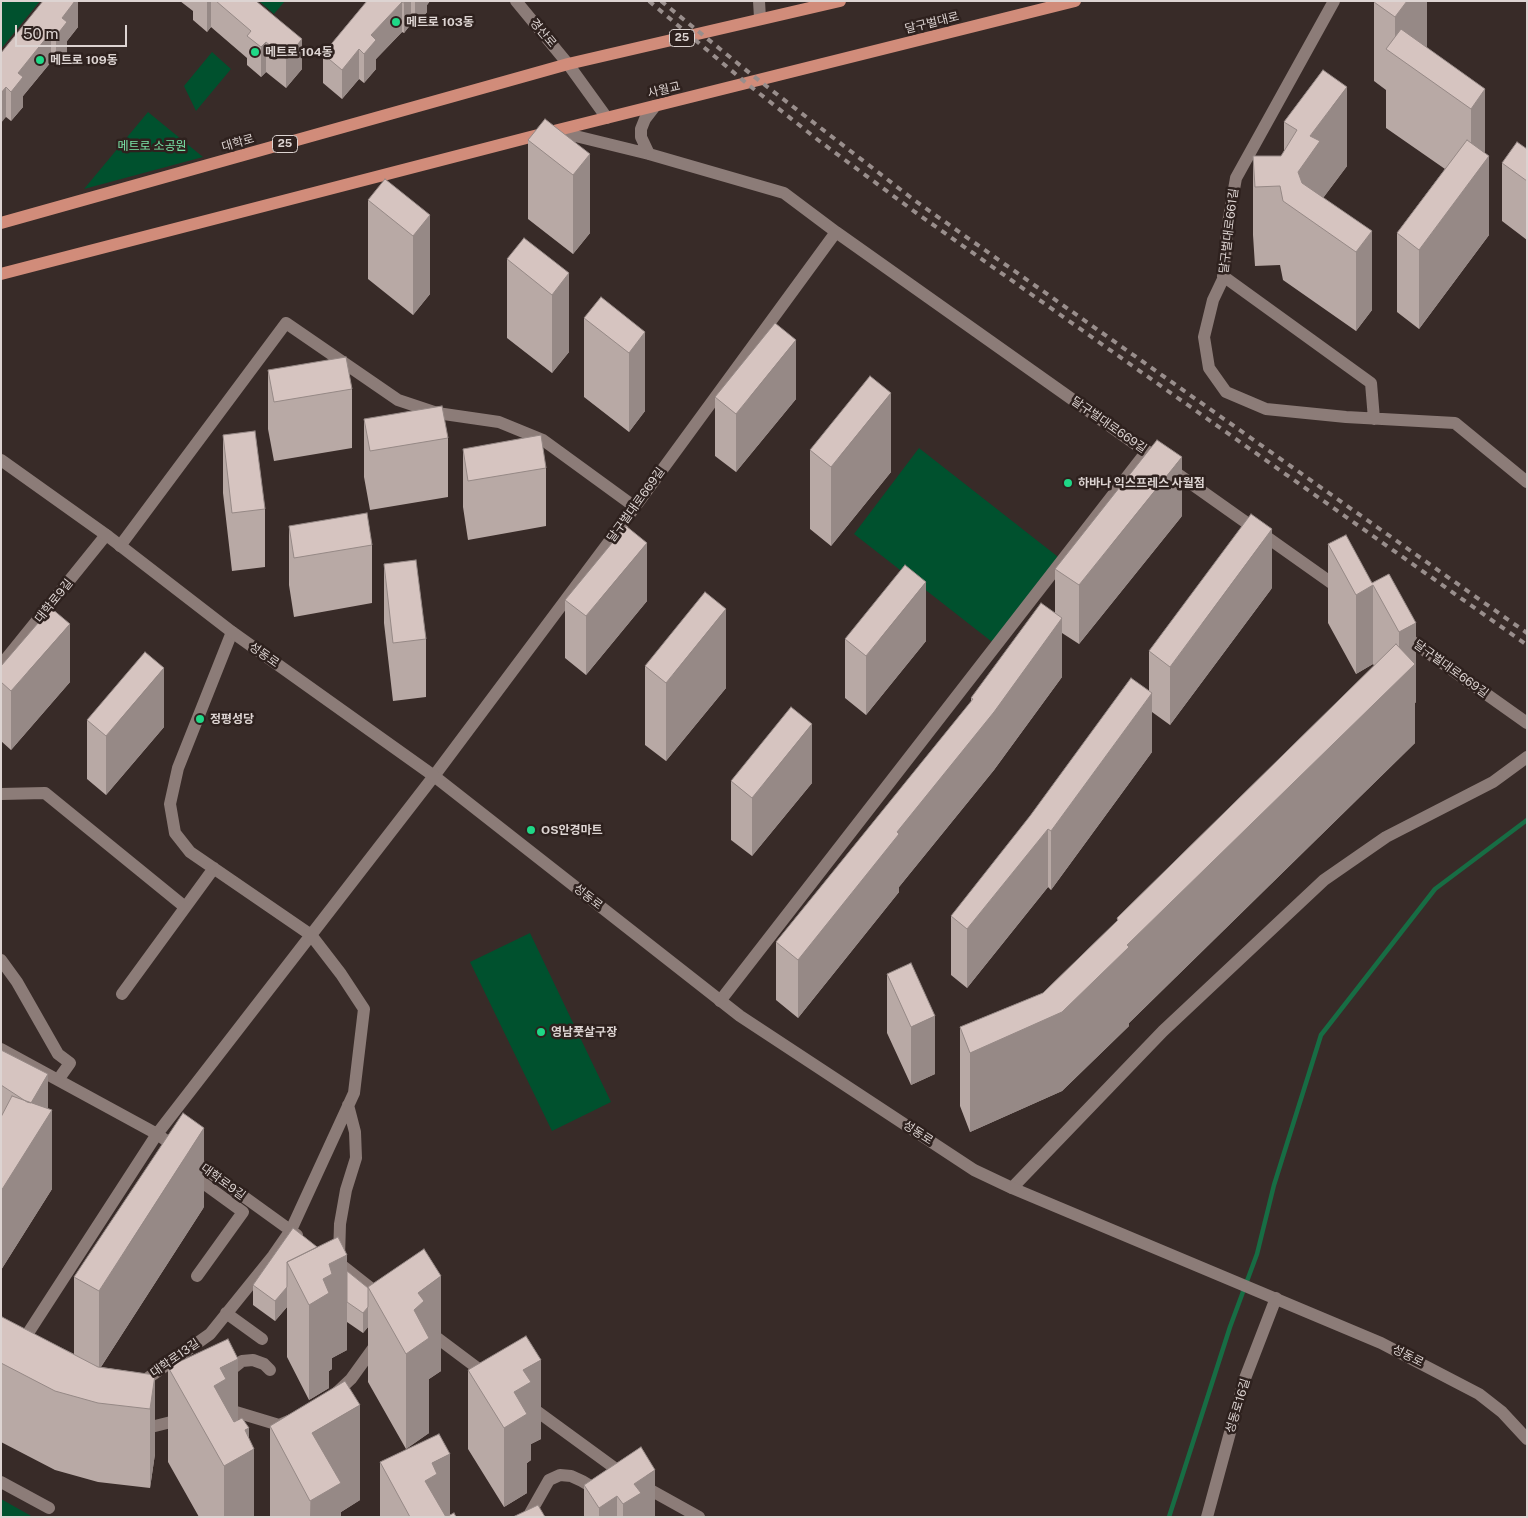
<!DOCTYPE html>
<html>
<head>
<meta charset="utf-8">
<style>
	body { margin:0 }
	#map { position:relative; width:1528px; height:1518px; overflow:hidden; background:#382b28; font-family:"Public Sans",sans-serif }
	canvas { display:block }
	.frame { position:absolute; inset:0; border:2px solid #ddd4d2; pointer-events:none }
	.scale { position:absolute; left:15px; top:25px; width:112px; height:22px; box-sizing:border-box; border:2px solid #ddd4d2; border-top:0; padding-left:6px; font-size:15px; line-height:18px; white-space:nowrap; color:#ddd4d2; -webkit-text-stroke:4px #2e211e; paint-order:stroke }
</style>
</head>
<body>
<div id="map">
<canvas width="1528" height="1518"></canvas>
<div class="frame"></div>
<div class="scale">50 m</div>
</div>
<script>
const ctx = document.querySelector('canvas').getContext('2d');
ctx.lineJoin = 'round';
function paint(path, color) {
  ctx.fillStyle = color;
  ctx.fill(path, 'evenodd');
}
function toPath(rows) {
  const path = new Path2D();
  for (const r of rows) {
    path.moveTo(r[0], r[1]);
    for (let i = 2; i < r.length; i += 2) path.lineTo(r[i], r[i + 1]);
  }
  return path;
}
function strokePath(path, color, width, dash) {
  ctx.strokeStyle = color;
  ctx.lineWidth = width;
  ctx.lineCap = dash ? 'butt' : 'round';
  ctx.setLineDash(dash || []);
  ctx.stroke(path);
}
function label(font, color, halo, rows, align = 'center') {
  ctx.font = font + ' "Public Sans","Noto Sans KR",sans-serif';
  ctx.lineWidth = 5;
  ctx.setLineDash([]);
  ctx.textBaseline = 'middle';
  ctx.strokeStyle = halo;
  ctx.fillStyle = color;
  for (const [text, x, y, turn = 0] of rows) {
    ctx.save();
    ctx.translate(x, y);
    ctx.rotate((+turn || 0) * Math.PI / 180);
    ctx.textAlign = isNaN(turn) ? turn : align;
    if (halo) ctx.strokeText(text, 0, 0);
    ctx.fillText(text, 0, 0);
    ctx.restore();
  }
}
paint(toPath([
	[1,1,40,1,1,49],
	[259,1,285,1,274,14],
	[212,52,231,69,196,111,184,86],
	[148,112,203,157,84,189],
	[919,448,1062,560,996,645,854,534],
	[530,933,611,1102,552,1131,470,962],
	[1,1499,33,1517,1,1517]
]), '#00512e');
strokePath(toPath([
	[1169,1517,1230,1327,1257,1254,1274,1185,1321,1035,1435,889,1527,820]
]), '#176d44', 4.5);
strokePath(toPath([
	[759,1,760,18],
	[1334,1,1236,178,1228,223,1223,279,1213,300,1204,337,1209,368,1226,392,1266,409,1346,417,1455,423,1527,482],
	[555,131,649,154,784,193,836,232,1340,589],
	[649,154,641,137,641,129,645,119,655,106],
	[1223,276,1371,383,1374,419],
	[120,546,286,323,398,400,437,413,499,422,543,440,635,507],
	[1403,635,1527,723],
	[1,665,106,535],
	[1,794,45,793,185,907],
	[1,960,17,982,58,1054,70,1063,58,1080],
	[122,994,214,868],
	[720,1001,1147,451],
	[1,1049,157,1134,297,1235],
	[192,1175,243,1212,197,1276],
	[1012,1188,1163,1031,1324,880,1386,837,1493,782,1527,757],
	[339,1257,340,1224,346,1190,356,1158,355,1132,348,1105],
	[335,1260,382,1297],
	[226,1313,262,1339],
	[428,1331,488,1376],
	[21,1344,157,1134,434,776,635,507,836,232],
	[229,1377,232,1369,242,1361,253,1360,264,1364,270,1370],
	[138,1385,210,1334,273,1256,291,1230,354,1093,364,1009,341,974,311,935,190,852,175,833,170,804,178,768,232,632],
	[334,1395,351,1379,377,1343],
	[527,1404,627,1477,699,1517],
	[222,1410,226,1409,279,1425,291,1420],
	[139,1430,183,1419],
	[528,1517,549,1480,560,1475,571,1476,582,1481,592,1487,596,1496],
	[1207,1517,1244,1381,1276,1298]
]), '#8c7c78', 12);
strokePath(toPath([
	[516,1,568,64,607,118],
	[1,460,109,537,232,632,434,776,740,1016,974,1170,1012,1188,1381,1343,1479,1394,1502,1412,1527,1439],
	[1,1482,49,1508]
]), '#8c7c78', 12);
strokePath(toPath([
	[1,223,568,64,840,1],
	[1,274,538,135,1075,1]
]), '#d18c7a', 12);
strokePath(toPath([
	[649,1,745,82,818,140,915,212,1527,645],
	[661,1,752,75,914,200,1527,633]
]), '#998e8c', 4, [6, 6]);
paint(toPath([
	[78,1,78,27,67,41,67,52,56,66,51,62,23,96,23,107,11,121,6,117,1,53],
	[180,1,256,1,302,69,286,88,266,72,261,77,247,65,247,58,211,27,207,32,193,20,193,11],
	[367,1,430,1,427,5,427,12,415,27,411,24,404,33,402,32,376,59,376,69,364,83,359,79,342,99,323,83,323,54],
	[1427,1,1427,48,1485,89,1485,154,1489,235,1419,329,1397,312,1397,233,1445,169,1386,128,1386,90,1374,81,1374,2],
	[1323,70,1347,166,1323,198,1372,231,1372,310,1356,331,1283,280,1280,265,1255,266,1253,235,1253,156,1281,156,1284,152,1284,122],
	[528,140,590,154,590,233,573,254,528,219],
	[1527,149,1527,240,1502,221,1502,163],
	[368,200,430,215,430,294,413,315,368,279],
	[507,259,569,273,569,352,552,373,507,338],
	[584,318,645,332,645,411,629,432,584,397],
	[268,370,352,389,352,448,274,461,268,429],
	[715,397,796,399,736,472,715,456],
	[364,419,448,438,448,497,370,510,364,477],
	[223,435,265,509,265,567,232,571,223,493],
	[463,449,546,468,546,526,468,540,463,507],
	[810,450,891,472,831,546,810,529],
	[1182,516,1079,644,1062,633,1062,677,994,770,899,887,899,892,798,1018,776,1000,776,942,971,702,971,698,1055,613,1055,569],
	[289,526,372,545,372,603,294,617,289,585],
	[1328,544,1372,583,1389,574,1416,702,1415,703,1415,743,1129,1023,1129,1026,1062,1091,970,1132,960,1106,960,1027,1043,993,1117,921,1117,918,1374,666,1373,664,1356,674,1328,623],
	[384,564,426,639,426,697,393,701,384,623],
	[1272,588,1170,725,1152,712,1152,752,1051,890,1048,887,967,988,951,975,951,916,1149,691,1149,651],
	[565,600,647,601,586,675,565,658],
	[845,639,926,641,866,715,845,698],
	[1,666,70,682,11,750,1,741],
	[645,666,726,688,666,761,645,745],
	[87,720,164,727,106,795,87,779],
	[731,781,812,783,752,856,731,840],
	[887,974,935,1074,911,1085,887,1033],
	[1,1050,48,1108,52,1189,1,1270],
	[204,1207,101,1367,155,1375,155,1454,150,1488,98,1482,55,1470,1,1442,1,1318,74,1354,74,1277],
	[293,1228,368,1288,441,1371,429,1379,429,1433,406,1449,368,1382,368,1327,363,1333,347,1322,347,1350,332,1358,332,1369,329,1371,329,1388,309,1400,287,1357,287,1307,275,1321,253,1305,253,1285],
	[168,1367,238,1420,249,1438,254,1517,199,1517,168,1462],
	[468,1370,541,1439,531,1444,531,1460,527,1463,527,1493,504,1507,468,1449],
	[270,1426,360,1500,341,1512,341,1517,270,1517],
	[641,1447,655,1517,584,1517,584,1485],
	[380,1462,450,1515,456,1517,380,1517]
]), '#b8a9a5');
paint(toPath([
	[75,1,78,1,78,27,67,41,67,52,56,66,56,36,62,18],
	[208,1,211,1,211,27,207,32,207,2],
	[406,1,411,1,411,24,404,33,404,3],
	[415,1,430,1,427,5,427,12,415,27],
	[1407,1,1427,1,1427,51,1395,55,1395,17],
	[402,2,402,32,376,59,376,69,364,83,364,54,371,35],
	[51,32,51,62,23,96,23,107,11,121,11,92,18,73],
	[302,39,302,69,286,88,286,59],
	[266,42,266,72,261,77,261,47],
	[359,49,359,79,342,99,342,70],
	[6,87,6,117,1,123,1,93],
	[1347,87,1347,166,1320,202,1317,225,1298,172,1310,136],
	[1485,89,1485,161,1489,156,1489,235,1419,329,1419,250,1471,180,1471,109],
	[590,154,590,233,573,254,573,175],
	[430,215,430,294,413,315,413,236],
	[1372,231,1372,310,1356,331,1356,252],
	[569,273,569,352,552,373,552,295],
	[645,332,645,411,629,432,629,353],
	[796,340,796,399,736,472,736,414],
	[891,393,891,472,831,546,831,467],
	[1182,457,1182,516,1079,644,1079,585],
	[1272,529,1272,588,1170,725,1170,667],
	[647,543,647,601,586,675,586,616],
	[926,582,926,641,866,715,866,656],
	[1373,585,1373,664,1356,674,1356,595],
	[726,609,726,688,666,761,666,683],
	[1062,618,1062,677,994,770,899,887,899,892,798,1018,798,960],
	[1416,623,1416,702,1415,703,1415,743,1129,1023,1129,1026,1062,1091,970,1132,970,1053,1127,945,1399,679,1399,632],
	[70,624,70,682,11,750,11,691],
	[164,668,164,727,106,795,106,736],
	[1152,693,1152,752,1051,890,1051,831],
	[812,724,812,783,752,856,752,798],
	[1048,829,1048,887,967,988,967,929],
	[935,1016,935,1074,911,1085,911,1027],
	[48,1074,48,1115,52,1110,52,1189,1,1270,1,1191,30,1103],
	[204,1128,204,1207,99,1370,99,1291],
	[347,1255,347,1350,332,1358,332,1369,329,1371,329,1388,309,1400,309,1305,329,1264],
	[441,1276,441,1371,429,1379,429,1433,406,1449,406,1354,414,1310,418,1293],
	[287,1287,287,1307,275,1321,275,1301],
	[368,1307,368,1327,363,1333,363,1313],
	[238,1359,238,1454,245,1430,249,1428,249,1452,254,1449,254,1517,224,1517,224,1466,214,1386,220,1368],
	[541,1360,541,1439,531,1444,531,1460,527,1463,527,1493,504,1507,504,1428,514,1392,523,1370],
	[155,1375,155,1454,150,1488,150,1409],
	[360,1405,360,1500,341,1512,341,1517,310,1517,312,1433],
	[450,1454,450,1517,425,1517,425,1481,432,1463],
	[655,1470,655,1517,623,1517,623,1504,634,1484],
	[617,1496,617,1517,599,1517,599,1508]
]), '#968986');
const building = toPath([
	[43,1,75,1,62,18,67,22,56,36,51,32,18,73,23,77,11,92,6,87,1,93,1,53,43,1],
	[216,1,256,1,302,39,286,59,266,42,261,47,247,36,251,31,216,1],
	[367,1,406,1,404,3,402,2,371,35,376,40,364,54,359,49,342,70,323,54,367,1],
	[1374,1,1407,1,1395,17,1374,2,1374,1],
	[1401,29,1485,89,1471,109,1386,49,1401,29],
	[1323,70,1347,87,1310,136,1320,141,1298,172,1302,183,1372,231,1356,252,1283,201,1280,186,1255,187,1253,156,1281,156,1297,130,1284,122,1323,70],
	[545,119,590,154,573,175,528,140,545,119],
	[1467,140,1489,156,1419,250,1397,233,1467,140],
	[1517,142,1527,149,1527,181,1502,163,1517,142],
	[385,179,430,215,413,236,368,200,385,179],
	[524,238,569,273,552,295,507,259,524,238],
	[601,297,645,332,629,353,584,318,601,297],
	[775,323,796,340,736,414,715,397,775,323],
	[346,357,352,389,274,402,268,370,346,357],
	[870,376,891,393,831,467,810,450,870,376],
	[442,406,448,438,370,451,364,419,442,406],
	[255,431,265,509,232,513,223,435,255,431],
	[541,435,546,468,468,481,463,449,541,435],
	[1157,440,1182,457,1079,585,1055,569,1157,440],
	[367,513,372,545,294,558,289,526,367,513],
	[1251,514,1272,529,1170,667,1149,651,1251,514],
	[626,526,647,543,586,616,565,600,626,526],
	[1346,535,1372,583,1389,574,1416,623,1399,632,1373,585,1356,595,1328,544,1346,535],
	[416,560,426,639,393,643,384,564,416,560],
	[905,565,926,582,866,656,845,639,905,565],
	[705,592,726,609,666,683,645,666,705,592],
	[1041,603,1062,618,994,712,897,832,899,834,798,960,776,942,973,699,971,698,1041,603],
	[51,608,70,624,11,691,1,682,1,666,51,608],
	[1396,644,1415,664,1127,945,1129,947,1062,1012,970,1053,960,1027,1043,993,1118,920,1117,918,1396,644],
	[145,652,164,668,106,736,87,720,145,652],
	[1131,678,1152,693,1051,831,1048,829,967,929,951,916,1030,816,1131,678],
	[791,707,812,724,752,798,731,781,791,707],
	[911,963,935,1016,911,1027,887,974,911,963],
	[1,1050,48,1074,31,1103,27,1102,1,1085,1,1050],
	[12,1096,52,1110,1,1191,1,1117,12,1096],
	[183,1113,204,1128,99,1291,74,1277,183,1113],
	[293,1228,317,1247,287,1262,287,1287,275,1301,253,1285,293,1228],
	[338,1237,347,1255,329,1264,332,1274,323,1279,329,1293,309,1305,287,1262,338,1237],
	[424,1249,441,1276,418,1293,424,1301,414,1310,429,1338,406,1354,368,1287,424,1249],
	[347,1271,368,1288,368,1307,363,1313,347,1302,347,1271],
	[2,1317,98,1367,155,1375,150,1409,98,1403,55,1391,1,1363,1,1318,2,1317],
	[526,1336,541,1360,523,1370,531,1382,514,1392,527,1414,504,1428,468,1370,526,1336],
	[228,1339,238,1359,220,1368,226,1379,214,1386,234,1422,242,1418,249,1428,245,1430,254,1449,224,1466,168,1367,228,1339],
	[345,1381,360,1405,312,1433,341,1483,310,1501,270,1426,345,1381],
	[439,1434,450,1454,432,1463,437,1474,425,1481,446,1517,410,1517,380,1462,439,1434],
	[641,1447,655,1470,634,1484,641,1493,623,1504,617,1496,599,1508,584,1485,641,1447],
	[538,1505,545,1517,513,1517,538,1505],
	[454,1513,456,1517,446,1517,454,1513]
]);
paint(building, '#d6c4c0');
strokePath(building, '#968986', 1);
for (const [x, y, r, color] of [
	[396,22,5,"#1fd887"],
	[255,52,5,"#1fd887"],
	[40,60,5,"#1fd887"],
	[1068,483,5,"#1fd887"],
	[200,719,5,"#1fd887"],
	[531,830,5,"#1fd887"],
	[541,1032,5,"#1fd887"]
]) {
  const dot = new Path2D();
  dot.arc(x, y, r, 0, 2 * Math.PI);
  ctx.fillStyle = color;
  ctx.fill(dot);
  strokePath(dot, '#2e211e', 2);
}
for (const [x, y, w] of [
	[682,38,25],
	[285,144,25]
]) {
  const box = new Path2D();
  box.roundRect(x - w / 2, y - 8.5, w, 17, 4);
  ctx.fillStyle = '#2e211e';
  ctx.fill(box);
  strokePath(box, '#ddd4d2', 1);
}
label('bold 11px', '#ddd4d2', null, [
	["25",682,38],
	["25",285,144]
]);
label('bold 12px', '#ddd4d2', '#2e211e', [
	["메트로 103동",406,22],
	["메트로 104동",265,52],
	["메트로 109동",50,60],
	["하바나 익스프레스 사월점",1078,483],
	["정평성당",210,719],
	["OS안경마트",541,830],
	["영남풋살구장",551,1032]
], 'left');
label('12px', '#ddd4d2', '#2e211e', [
	["달구벌대로",932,23,-14],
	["경산로",543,33,50],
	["사월교",664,90,-14],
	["대학로",238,143,-16],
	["달구벌대로661길",1229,231,-83],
	["달구벌대로669길",1109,425,35],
	["달구벌대로669길",636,505,-54],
	["대학로9길",54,601,-51],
	["성동로",264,655,35],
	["달구벌대로669길",1451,669,36],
	["성동로",588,897,38],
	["성동로",918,1133,33],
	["대학로9길",223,1182,36],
	["성동로",1408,1356,27],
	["대학로13길",175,1358,-35],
	["성동로16길",1238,1406,-73]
]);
label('12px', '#7be7aa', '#2e211e', [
	["메트로 소공원",152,146]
]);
</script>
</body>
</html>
